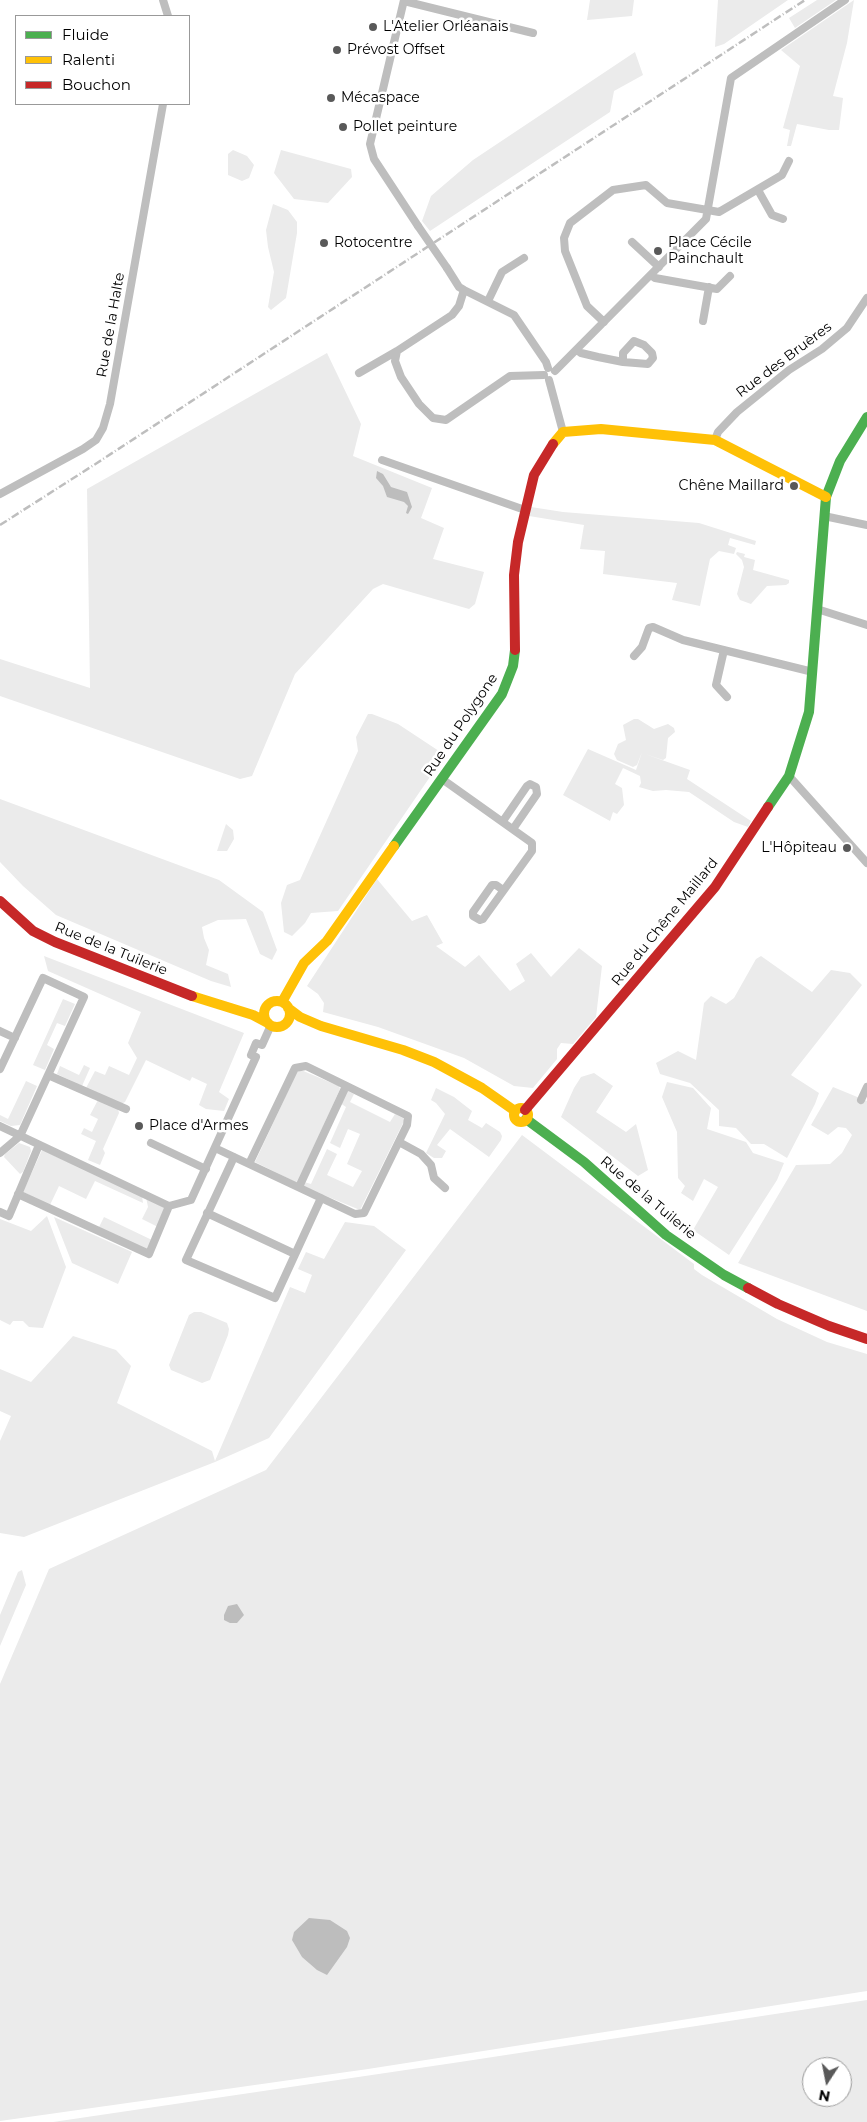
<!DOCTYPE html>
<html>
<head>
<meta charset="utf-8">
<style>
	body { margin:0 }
	#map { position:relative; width:867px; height:2122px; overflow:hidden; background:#fff; font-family:Montserrat,sans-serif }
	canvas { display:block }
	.legend { position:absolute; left:15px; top:15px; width:175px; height:90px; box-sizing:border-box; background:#fff; border:1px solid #999; margin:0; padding:6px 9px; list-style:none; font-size:15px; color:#000 }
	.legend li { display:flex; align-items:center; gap:10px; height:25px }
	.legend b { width:25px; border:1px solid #999 }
	.north { position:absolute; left:802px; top:2057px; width:50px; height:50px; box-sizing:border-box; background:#fff; border:1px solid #999; border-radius:50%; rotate:191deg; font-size:14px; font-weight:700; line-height:20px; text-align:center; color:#000 }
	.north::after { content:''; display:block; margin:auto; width:18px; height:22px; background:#595959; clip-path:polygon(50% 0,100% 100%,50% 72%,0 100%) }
</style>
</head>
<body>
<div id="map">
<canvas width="867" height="2122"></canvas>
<ul class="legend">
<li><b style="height:6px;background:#4caf50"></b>Fluide</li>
<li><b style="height:6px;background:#ffc107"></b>Ralenti</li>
<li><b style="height:6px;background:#c62828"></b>Bouchon</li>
</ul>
<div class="north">N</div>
</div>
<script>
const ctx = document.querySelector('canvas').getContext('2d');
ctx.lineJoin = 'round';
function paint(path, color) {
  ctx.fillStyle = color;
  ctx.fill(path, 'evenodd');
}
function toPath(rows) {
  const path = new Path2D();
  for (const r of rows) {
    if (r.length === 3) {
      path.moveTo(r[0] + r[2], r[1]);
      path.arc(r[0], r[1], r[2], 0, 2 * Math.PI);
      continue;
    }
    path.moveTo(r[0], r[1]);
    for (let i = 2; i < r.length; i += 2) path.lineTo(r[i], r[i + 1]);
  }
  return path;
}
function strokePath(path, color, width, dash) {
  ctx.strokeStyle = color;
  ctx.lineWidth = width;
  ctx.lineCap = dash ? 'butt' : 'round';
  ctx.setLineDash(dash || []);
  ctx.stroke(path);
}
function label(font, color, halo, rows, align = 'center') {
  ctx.font = font + ' Montserrat,sans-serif';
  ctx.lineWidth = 5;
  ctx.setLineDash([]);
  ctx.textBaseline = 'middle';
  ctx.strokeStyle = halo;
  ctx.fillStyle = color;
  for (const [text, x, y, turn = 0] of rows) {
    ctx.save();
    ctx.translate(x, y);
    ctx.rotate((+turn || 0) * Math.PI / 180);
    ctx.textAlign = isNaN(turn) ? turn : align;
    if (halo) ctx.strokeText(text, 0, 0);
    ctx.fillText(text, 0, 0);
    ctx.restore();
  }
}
paint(toPath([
	[590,0,634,0,632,16,587,20],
	[718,0,788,0,724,44,715,47],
	[817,0,836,0,795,28,789,18],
	[854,0,847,43,833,96,843,98,839,130,829,130,797,124,791,146,787,146,790,130,783,128,800,66,781,50],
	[635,52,643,75,614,91,610,112,430,231,422,221,431,196,473,160],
	[233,150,247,156,254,165,249,178,242,181,228,175,228,154],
	[281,150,351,169,352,177,328,203,294,199,274,173],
	[273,204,288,210,297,222,297,233,286,298,271,310,268,307,274,272,268,247,266,230],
	[327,353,361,424,353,456,432,488,421,518,444,528,433,559,484,572,475,604,469,609,383,584,373,589,295,674,252,776,240,779,0,696,0,659,90,688,87,489],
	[531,507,563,512,699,523,756,541,755,545,730,538,728,545,736,548,734,554,719,551,710,559,700,606,672,600,677,583,603,574,605,551,580,549,584,525,529,516],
	[737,552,745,554,744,557,755,560,753,570,789,580,789,583,786,585,767,586,751,604,740,600,737,594,744,567,742,560,736,554],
	[368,714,372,714,398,724,445,755,338,911,311,913,305,923,292,936,284,932,281,903,287,885,300,880,358,751,356,737],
	[634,719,638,719,654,729,668,724,674,728,675,732,668,738,666,758,663,760,645,754,690,770,687,779,751,821,748,827,734,822,689,792,666,790,653,791,639,787,641,783,640,776,623,768,615,784,622,788,624,805,617,814,613,812,610,821,563,795,588,749,636,770,642,752,637,765,633,767,617,760,614,754,618,744,626,740,623,725],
	[0,799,219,880,263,912,277,950,272,960,260,954,246,919,218,920,202,927,204,938,209,950,206,965,228,974,231,987,211,981,56,915,23,886,0,862],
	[226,824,233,830,234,839,227,851,217,851],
	[377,879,412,921,427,915,443,943,436,946,465,967,479,955,510,991,525,981,516,964,531,953,551,977,579,948,602,966,596,1017,573,1044,561,1043,557,1049,557,1059,533,1088,514,1086,464,1058,378,1027,323,1012,324,1003,318,994,307,986],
	[44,956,244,1033,219,1092,229,1099,224,1111,206,1109,199,1105,207,1084,192,1077,190,1081,146,1060,125,1102,121,1104,86,1088,95,1071,105,1075,109,1066,129,1075,137,1058,128,1043,141,1012,48,971],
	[761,956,812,992,831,970,850,973,862,985,791,1075,819,1093,815,1104,787,1158,764,1144,751,1144,736,1128,719,1126,719,1110,690,1083,660,1074,656,1063,678,1051,696,1060,704,1003,711,996,726,1004,734,998,756,959],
	[63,999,75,1004,65,1026,57,1023,47,1045,54,1049,45,1070,33,1065],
	[84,1065,90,1068,82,1086,57,1074,60,1066,79,1075],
	[301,1070,339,1086,340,1089,297,1183,255,1162,297,1072],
	[594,1073,613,1086,596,1112,626,1132,636,1124,648,1170,638,1176,561,1117,574,1088,581,1077],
	[26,1081,37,1086,20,1125,11,1126,0,1121,0,1115,8,1119],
	[667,1082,693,1088,711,1108,707,1129,746,1142,753,1153,784,1163,777,1180,729,1255,693,1230,718,1187,704,1179,693,1201,681,1193,685,1186,678,1178,677,1132,662,1097],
	[833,1087,867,1101,867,1311,738,1263,796,1165,830,1164,842,1153,852,1135,846,1128,838,1127,828,1135,811,1125],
	[436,1088,454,1097,472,1111,468,1120,482,1128,486,1123,500,1132,502,1136,501,1140,489,1157,450,1129,437,1145,446,1151,442,1158,434,1158,426,1153,445,1114,436,1103,431,1100],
	[346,1090,354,1094,350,1102,390,1122,395,1114,403,1118,404,1121,360,1210,302,1186,304,1182,311,1184,327,1149,337,1154,327,1175,353,1187,362,1171,347,1164,360,1134,348,1129,340,1148,330,1143,346,1107,340,1103],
	[98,1100,118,1109,119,1113,103,1149,105,1153,100,1165,88,1160,96,1141,81,1134,84,1128,92,1132,98,1119,90,1115],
	[522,1135,694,1264,694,1269,702,1275,777,1319,827,1342,867,1354,867,1991,368,2069,0,2121,0,1684,49,1569,266,1470],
	[19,1143,30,1147,31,1151,23,1172,20,1174,4,1157,5,1154],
	[42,1150,142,1196,143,1203,95,1181,86,1199,59,1186,50,1205,23,1192],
	[146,1197,166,1207,158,1227,142,1219,148,1207],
	[47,1216,66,1267,43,1328,29,1327,23,1321,13,1321,10,1325,0,1320,0,1219,31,1231],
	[54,1217,132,1252,118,1284,72,1263],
	[104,1217,152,1240,148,1250,99,1227],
	[345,1222,374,1226,406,1250,269,1438,215,1462,24,1537,0,1533,0,1441,11,1416,0,1411,0,1369,31,1382,73,1336,116,1350,131,1366,117,1403,212,1451,215,1461,290,1287,305,1293,312,1275,298,1269,306,1252,324,1259],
	[194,1312,201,1312,227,1323,229,1329,228,1335,210,1380,202,1383,171,1370,169,1365,189,1315],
	[22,1570,26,1585,0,1646,0,1615,18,1572],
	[867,2000,867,2122,53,2122,460,2062],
	[812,2067,842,2067,842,2097,812,2097]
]), '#ebebeb');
paint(toPath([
	[377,471,383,474,391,487,407,492,412,507,408,514,406,513,408,506,404,502,387,497,383,486,376,478],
	[237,1604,244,1615,237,1623,230,1623,224,1620,224,1615,228,1606],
	[309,1918,330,1920,347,1931,350,1938,347,1947,327,1975,317,1970,302,1957,292,1940,294,1932]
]), '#bdbdbd');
strokePath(toPath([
	[163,0,168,16],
	[404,0,370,144,374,159,418,226],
	[404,1,533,33],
	[758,190,772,215,783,219],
	[632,242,659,267],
	[447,268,459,287,464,290,514,315,546,362,548,368],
	[651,275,655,278,717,289,730,276],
	[464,290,459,306,452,315,397,351,395,361,401,377,419,404,433,418,446,420,510,376,544,375],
	[488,301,502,272,524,258],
	[703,321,709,287],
	[604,322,587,306,565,251,564,238,570,223,613,190,646,185,667,203,719,212,782,175,789,161],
	[577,350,581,353,598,357,623,362,648,364,653,358,652,353,644,345,634,341,623,353,623,362],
	[555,371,706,219,731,78,845,0],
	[359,373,397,351],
	[549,380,563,432],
	[715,440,718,432,737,412,789,370,822,349,847,328,867,298],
	[382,460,525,510],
	[0,494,83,449,96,440,103,428,110,404,163,104],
	[824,516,867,525],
	[817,609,867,625],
	[724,650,716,685,727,697],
	[634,656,642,647,649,628,653,627,683,640,813,672],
	[789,776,867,863],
	[442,779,532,843,532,851,483,919,480,920,473,916,473,912,492,885,496,885,503,890],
	[503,821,527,786,530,784,536,787,537,794,513,829],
	[0,1031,15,1038],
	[0,1069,43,978,84,997,20,1136,0,1153],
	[48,1075,126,1109],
	[861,1100,867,1087],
	[0,1126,169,1206,191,1200,256,1057,251,1055,256,1043,262,1045,271,1025],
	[399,1142,421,1154,431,1165,434,1178,445,1188],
	[151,1143,206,1169],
	[215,1148,355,1214,364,1213,407,1125,408,1116,306,1066,295,1068,249,1164],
	[234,1157,186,1260,275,1298,321,1198],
	[299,1187,346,1086],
	[18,1194,149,1254,169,1206],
	[0,1212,9,1216,39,1145],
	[207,1213,295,1254]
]), '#bebebe', 8);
strokePath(toPath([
	[768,807,789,776,809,712,826,497,840,461,867,417],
	[394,846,502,694,513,666,515,650],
	[526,1119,584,1162,666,1235,724,1275,748,1288]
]), '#4caf50', 10);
strokePath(toPath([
	[553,444,563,432,601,429,715,440,826,497],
	[192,996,253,1015,268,1023],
	[277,1014,13],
	[282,1002,304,963,327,941,394,846],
	[288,1008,300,1017,321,1026,403,1050,434,1062,482,1088,515,1111],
	[521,1115,7]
]), '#ffc107', 10);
strokePath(toPath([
	[515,650,514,575,518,542,534,475,553,444],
	[0,901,33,931,55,942,192,996],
	[525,1110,715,887,768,807],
	[748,1288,778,1304,829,1326,867,1339]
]), '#c62828', 10);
strokePath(toPath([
	[0,525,97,463,805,0]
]), '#bebebe', 2.5, [8, 2.5, 1, 2.5]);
strokePath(toPath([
	[418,226,447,268]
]), '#bebebe', 8);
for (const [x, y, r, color] of [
	[373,27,5,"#595959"],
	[337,50,5,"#595959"],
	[331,98,5,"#595959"],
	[343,127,5,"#595959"],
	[324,243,5,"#595959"],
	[658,251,5,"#595959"],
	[794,486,5,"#595959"],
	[847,848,5,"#595959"],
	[139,1126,5,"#595959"]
]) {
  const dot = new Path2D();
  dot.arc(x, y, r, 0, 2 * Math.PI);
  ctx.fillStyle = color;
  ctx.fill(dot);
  strokePath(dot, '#fff', 2);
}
label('14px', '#000', '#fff', [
	["L'Atelier Orléanais",383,27],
	["Prévost Offset",347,50],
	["Mécaspace",341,98],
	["Pollet peinture",353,127],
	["Rotocentre",334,243],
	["Place Cécile",668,243],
	["Painchault",668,259],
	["Chêne Maillard",784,486,"right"],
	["L'Hôpiteau",837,848,"right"],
	["Place d'Armes",149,1126]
], 'left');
label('14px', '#000', '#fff', [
	["Rue de la Halte",111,325,-80],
	["Rue des Bruères",784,360,-37],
	["Rue du Polygone",461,725,-56],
	["Rue du Chêne Maillard",665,922,-51],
	["Rue de la Tuilerie",111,949,22],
	["Rue de la Tuilerie",648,1198,40]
]);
</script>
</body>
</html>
